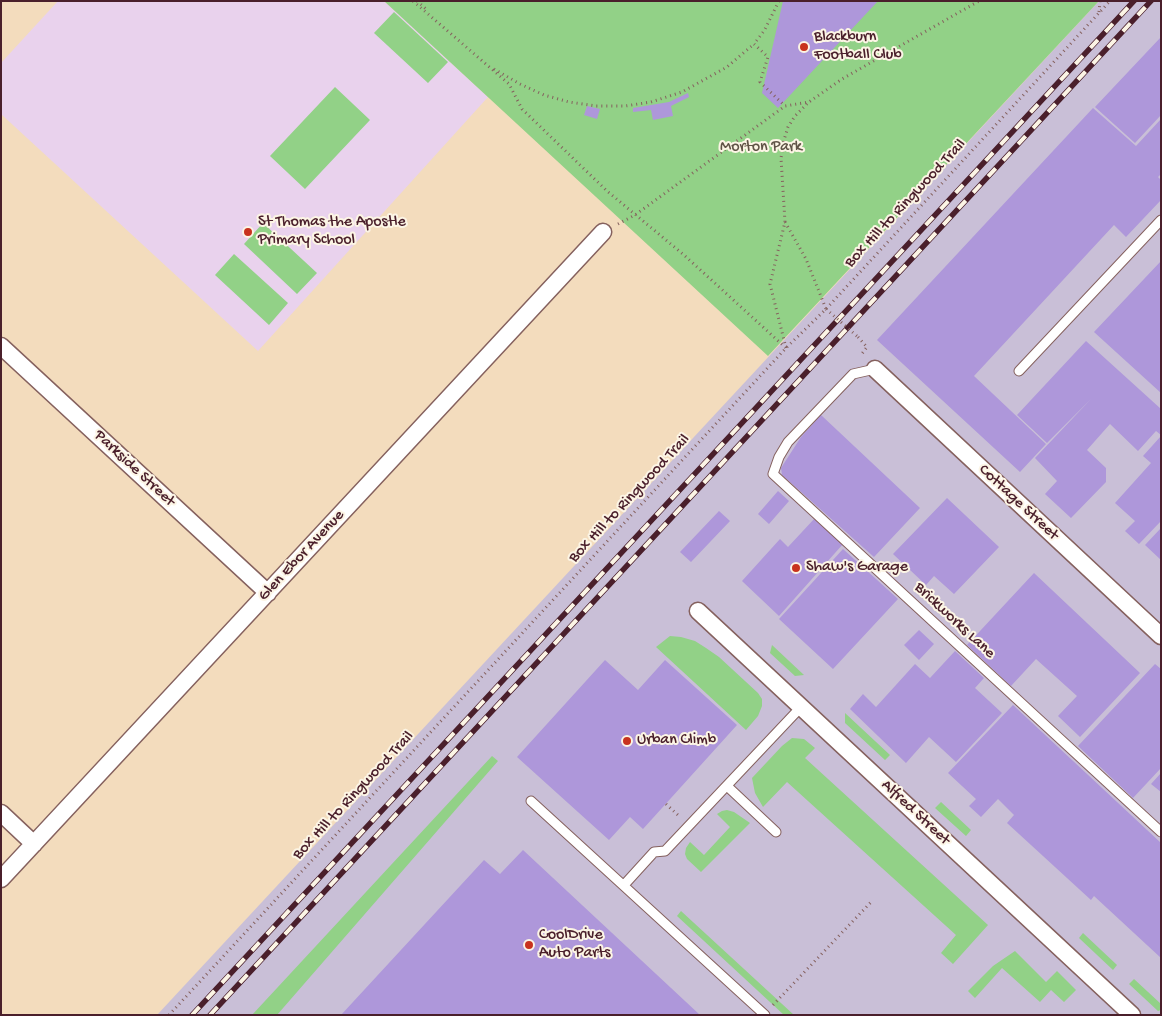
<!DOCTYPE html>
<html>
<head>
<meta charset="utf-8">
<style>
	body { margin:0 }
	#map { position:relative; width:1162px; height:1016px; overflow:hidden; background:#f3dcbd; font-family:"Gochi Hand",sans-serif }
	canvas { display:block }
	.frame { position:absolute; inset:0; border:2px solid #4a1f2b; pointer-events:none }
</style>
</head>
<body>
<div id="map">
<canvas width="1162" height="1016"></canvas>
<div class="frame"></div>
</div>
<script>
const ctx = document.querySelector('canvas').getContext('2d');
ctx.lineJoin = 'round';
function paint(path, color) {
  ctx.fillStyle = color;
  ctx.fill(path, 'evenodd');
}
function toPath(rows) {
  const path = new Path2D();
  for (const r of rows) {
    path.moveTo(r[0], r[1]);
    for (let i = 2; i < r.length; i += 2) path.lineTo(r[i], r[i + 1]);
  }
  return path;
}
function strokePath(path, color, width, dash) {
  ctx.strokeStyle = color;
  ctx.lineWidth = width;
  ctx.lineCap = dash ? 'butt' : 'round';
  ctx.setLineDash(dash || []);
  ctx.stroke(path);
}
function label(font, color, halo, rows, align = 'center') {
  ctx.font = font + ' "Gochi Hand",sans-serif';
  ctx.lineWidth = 4;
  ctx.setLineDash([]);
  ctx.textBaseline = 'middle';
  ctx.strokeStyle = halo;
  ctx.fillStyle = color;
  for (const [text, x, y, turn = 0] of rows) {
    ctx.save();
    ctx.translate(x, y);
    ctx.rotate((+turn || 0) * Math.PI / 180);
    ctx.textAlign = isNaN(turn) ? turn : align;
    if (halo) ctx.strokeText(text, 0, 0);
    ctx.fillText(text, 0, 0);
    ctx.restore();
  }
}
paint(toPath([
	[58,1,384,1,488,97,258,351,1,114,1,63]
]), '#e9d2ed');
paint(toPath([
	[1099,1,1161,1,1161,1015,157,1015]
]), '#c9bfd7');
paint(toPath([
	[384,1,1099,1,768,356],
	[394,12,448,62,428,83,374,33],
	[335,87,370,120,305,189,270,156],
	[263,223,317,273,297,294,244,244],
	[234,254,288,303,269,325,215,275],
	[670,636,681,637,695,641,706,648,719,657,758,693,762,699,762,706,758,716,746,730,656,647],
	[772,645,804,675,795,676,770,653],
	[845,713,890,755,885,760,845,723],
	[792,738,804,739,815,748,805,758,988,925,953,964,941,953,956,935,787,782,763,807,755,793,752,778,782,746],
	[492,756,498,761,277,1015,252,1015],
	[941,802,971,830,966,836,935,808],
	[727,810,734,812,750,823,701,872,687,859,685,854,686,848,690,842,704,855,730,827,717,814,722,811],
	[681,911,794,1015,784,1015,677,916],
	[1083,933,1117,965,1113,970,1079,938],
	[1015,951,1046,982,1057,971,1076,990,1064,1002,1051,990,1040,1002,1002,968,975,998,968,991,993,966],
	[1134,979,1161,1004,1161,1010,1158,1011,1129,984]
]), '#92d187');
paint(toPath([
	[783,1,878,1,778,108,762,93],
	[1161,37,1161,115,1135,143,1095,107],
	[688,93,689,97,671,106,673,116,653,120,651,110,633,112,633,108,669,102],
	[587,106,600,109,597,119,584,115],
	[1093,108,1136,146,1161,119,1161,174,1158,177,1161,180,1161,200,1126,237,1114,225,974,376,1046,444,1020,472,877,340],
	[1161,261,1161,393,1094,332],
	[1086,341,1161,409,1161,435,1156,431,1138,451,1110,424,1087,450,1106,468,1106,482,1071,518,1045,494,1057,481,1035,458,1091,399,1047,443,1017,415],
	[821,415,920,508,874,557,782,475,781,468,801,437],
	[1161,436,1161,521,1139,544,1125,531,1135,521,1115,503,1151,463,1143,456],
	[778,491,789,501,769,524,758,514],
	[947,498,999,547,954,594,934,576,926,585,893,554],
	[719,511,730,521,691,562,680,552],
	[815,518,843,544,779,616,742,581,780,539,788,547],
	[1161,528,1161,560,1145,545],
	[843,549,898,599,833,669,779,619],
	[1034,573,1140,673,1080,737,1058,716,1077,696,1036,659,1011,686,967,645],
	[919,630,934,644,919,660,904,645],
	[955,651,984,678,975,688,1002,713,956,762,929,737,906,763,850,709,863,694,876,707,915,664,930,678],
	[605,660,638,690,665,660,737,725,643,829,630,817,609,840,517,757],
	[1155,664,1161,669,1161,768,1133,798,1078,746],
	[1013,705,1161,843,1161,958,1094,896,1091,900,1007,823,1014,815,998,799,981,817,969,806,976,799,948,773],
	[1161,773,1161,792,1151,784],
	[523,850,700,1015,341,1015,484,860,500,874]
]), '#ae97da');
const lane = toPath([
	[875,369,853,374,788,442,779,457,773,474,1161,832],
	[1019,371,1161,220],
	[727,786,776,832],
	[531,801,765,1015],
	[624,885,654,852,665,851,801,707]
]);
const street = toPath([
	[1,346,268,593],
	[875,369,1161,636],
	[698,611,1132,1015],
	[1,813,34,844],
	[1,879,603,232]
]);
strokePath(lane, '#85615e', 11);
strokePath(street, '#85615e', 19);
strokePath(toPath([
	[413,1,509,84,522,109,607,191,684,255,786,348],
	[417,1,426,9],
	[779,1,764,31,754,44,768,57,760,82,785,106],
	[1099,12,1100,1],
	[494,69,520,84,544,95,569,102,596,106,625,106,651,102,682,92,727,67,754,44],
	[785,222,806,259,826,309],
	[618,224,635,215,785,106,809,102,842,79,979,1],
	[858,337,867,347,861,355],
	[786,348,770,284,785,222,781,158,784,140,788,127,795,116,809,102],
	[666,804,679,816],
	[773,1005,873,900],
	[169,1015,786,348,826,309,1110,1]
]), '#85615e', 3, [1, 4]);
strokePath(lane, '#fff', 9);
strokePath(street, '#fff', 16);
const rail = toPath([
	[192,1015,1134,1],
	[210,1015,1151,1]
]);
strokePath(rail, '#4a1f2b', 5.5);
strokePath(rail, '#fcf5e5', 4, [11]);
strokePath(toPath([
	[826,309,858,337]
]), '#85615e', 3, [1, 4]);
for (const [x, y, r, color] of [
	[804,47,5,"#c8321e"],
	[248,232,5,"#c8321e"],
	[796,568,5,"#c8321e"],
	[627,741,5,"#c8321e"],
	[529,945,5,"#c8321e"]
]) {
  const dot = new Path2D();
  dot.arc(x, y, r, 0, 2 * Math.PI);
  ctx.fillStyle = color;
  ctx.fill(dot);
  strokePath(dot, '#fcf5e5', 2);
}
label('16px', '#4a1f2b', '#fcf5e5', [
	["Blackburn",814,38],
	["Football Club",814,56],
	["St Thomas the Apostle",258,223],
	["Primary School",258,241],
	["Shaw's Garage",806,568],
	["Urban Climb",637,741],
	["CoolDrive",539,936],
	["Auto Parts",539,954]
], 'left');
label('16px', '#605447', '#fcf5e5', [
	["Morton Park",761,148]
]);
label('16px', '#4a1f2b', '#fcf5e5', [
	["Box Hill to Ringwood Trail",906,204,-47],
	["Parkside Street",134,469,43],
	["Box Hill to Ringwood Trail",630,499,-47],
	["Cottage Street",1018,503,43],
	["Glen Ebor Avenue",302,556,-47],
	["Brickworks Lane",954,621,43],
	["Box Hill to Ringwood Trail",354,796,-47],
	["Alfred Street",915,813,43]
]);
</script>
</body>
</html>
